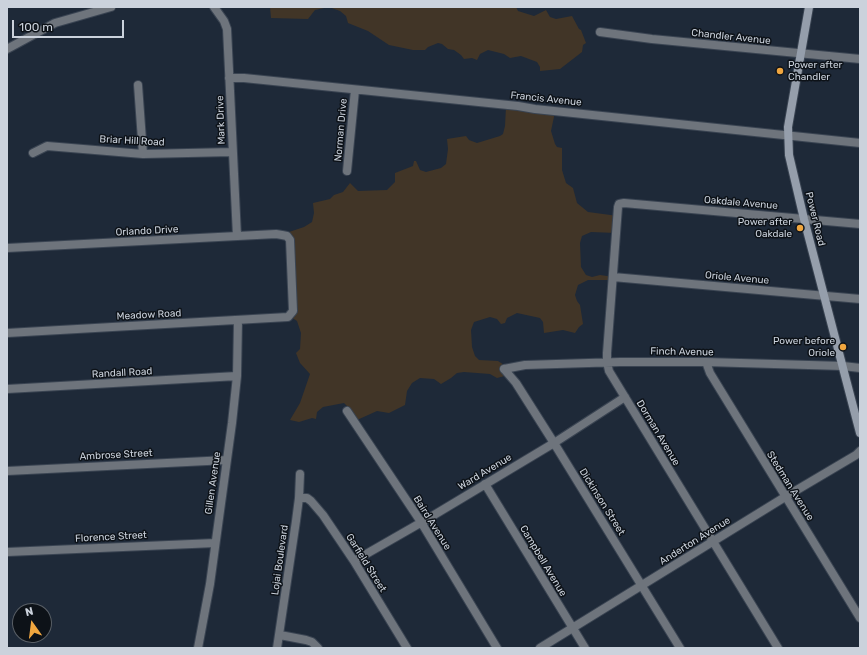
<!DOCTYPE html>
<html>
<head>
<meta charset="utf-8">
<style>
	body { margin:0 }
	#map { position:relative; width:867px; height:655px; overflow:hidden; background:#1e2938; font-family:Rubik,sans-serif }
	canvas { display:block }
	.frame { position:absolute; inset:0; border:8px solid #cbd2dc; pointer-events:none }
	.north { position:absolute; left:12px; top:603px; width:40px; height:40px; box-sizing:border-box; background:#0d1218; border:1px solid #595f66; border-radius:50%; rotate:346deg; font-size:11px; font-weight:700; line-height:16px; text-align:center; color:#cbd2dc }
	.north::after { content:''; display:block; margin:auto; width:14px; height:18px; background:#f0a63f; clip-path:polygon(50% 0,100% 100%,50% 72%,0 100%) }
	.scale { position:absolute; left:12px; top:20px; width:112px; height:18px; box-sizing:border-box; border:2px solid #cbd2dc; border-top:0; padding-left:5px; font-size:12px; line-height:14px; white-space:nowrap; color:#cbd2dc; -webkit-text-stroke:3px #0d1218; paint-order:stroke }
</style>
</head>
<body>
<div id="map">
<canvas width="867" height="655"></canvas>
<div class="frame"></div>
<div class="north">N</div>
<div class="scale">100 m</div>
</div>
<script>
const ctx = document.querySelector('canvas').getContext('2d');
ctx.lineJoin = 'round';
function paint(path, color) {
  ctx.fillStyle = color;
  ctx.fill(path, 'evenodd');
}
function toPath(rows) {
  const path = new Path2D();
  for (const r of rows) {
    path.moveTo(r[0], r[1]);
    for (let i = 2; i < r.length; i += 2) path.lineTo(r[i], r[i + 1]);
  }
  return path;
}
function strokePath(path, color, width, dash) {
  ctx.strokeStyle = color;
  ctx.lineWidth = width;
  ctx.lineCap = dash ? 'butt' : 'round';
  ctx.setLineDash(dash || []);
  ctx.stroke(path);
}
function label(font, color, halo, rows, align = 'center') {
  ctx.font = font + ' Rubik,sans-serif';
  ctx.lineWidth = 3;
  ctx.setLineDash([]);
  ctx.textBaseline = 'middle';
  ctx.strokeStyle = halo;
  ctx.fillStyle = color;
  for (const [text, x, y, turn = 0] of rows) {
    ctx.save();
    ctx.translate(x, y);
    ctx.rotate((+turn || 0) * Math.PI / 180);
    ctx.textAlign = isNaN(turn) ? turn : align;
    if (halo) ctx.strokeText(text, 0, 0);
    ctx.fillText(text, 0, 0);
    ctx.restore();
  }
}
paint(toPath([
	[270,7,516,7,518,11,534,16,546,10,550,17,556,19,572,16,579,29,581,30,586,43,583,45,582,52,560,69,540,71,540,67,537,62,521,56,510,58,504,54,488,50,480,54,477,60,472,58,464,59,461,55,454,50,448,49,442,44,438,43,428,47,425,50,413,50,389,45,368,31,348,23,346,16,340,11,329,7,315,10,308,19,271,18],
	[506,107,555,112,551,131,555,144,557,147,562,148,562,170,566,183,573,188,577,203,588,212,618,216,616,233,591,232,582,236,580,243,581,267,586,275,592,277,600,275,614,277,613,280,588,280,578,285,575,295,577,301,580,305,583,324,579,327,575,333,563,330,544,333,543,322,540,318,517,313,507,318,505,323,501,324,497,319,490,317,474,322,471,330,472,347,475,356,479,360,498,361,512,370,512,374,497,378,490,374,464,372,457,373,451,378,441,384,434,379,420,378,412,383,407,391,405,405,389,413,377,411,357,420,348,407,344,403,323,407,317,412,316,419,312,418,299,422,290,420,300,403,310,374,300,363,296,353,300,349,301,333,297,321,291,317,286,235,289,232,304,227,312,222,314,213,313,203,330,199,334,195,343,192,350,183,358,191,387,190,395,182,395,173,413,166,414,161,416,161,420,170,426,172,441,168,446,164,448,149,447,139,466,136,469,140,477,143,500,136,503,134,505,126]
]), '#413527');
const street = toPath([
	[214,7,224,21,227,29,237,236],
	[600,32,652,39,860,59],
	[7,49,55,23,111,7],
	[229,78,244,78,518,106,535,109,860,143],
	[138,85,143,154],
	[33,153,47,146,143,154,232,152],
	[347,171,355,90],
	[7,248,276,234,282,235,287,236,290,240,293,311,288,317,7,333],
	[613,277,860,299],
	[706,362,710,373,860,618],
	[504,369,525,365,620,362,706,362,843,366,860,368],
	[504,369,516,383,554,443,680,648],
	[7,389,237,376],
	[347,411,421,522,497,648],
	[7,471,227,460],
	[485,484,585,648],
	[299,498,307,498,311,501,323,515,354,561,407,648],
	[7,552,215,543],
	[354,561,429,518,554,443,625,397],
	[280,635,306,640,312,642,318,648],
	[198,648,210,584,232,423,237,376,238,320],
	[277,648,296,521,299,498,300,474],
	[540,648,785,497,856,455,860,451],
	[778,648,609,371,607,362,607,353,618,207,619,204,624,203,860,224]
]);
const secondary = toPath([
	[809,7,788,127,789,155,804,219,860,433]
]);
strokePath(street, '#3a4452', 10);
strokePath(secondary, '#3a4452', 10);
strokePath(street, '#6e747c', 8);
strokePath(secondary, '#959eab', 8);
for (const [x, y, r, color] of [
	[780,71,4,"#f0a63f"],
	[800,228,4,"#f0a63f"],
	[843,347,4,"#f0a63f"]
]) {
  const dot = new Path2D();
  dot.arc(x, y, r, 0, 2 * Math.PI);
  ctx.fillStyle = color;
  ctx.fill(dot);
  strokePath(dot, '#0d1218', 1.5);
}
label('10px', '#cbd2dc', '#0d1218', [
	["Chandler Avenue",731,37,6],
	["Francis Avenue",546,99,6],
	["Mark Drive",221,120,-92],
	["Norman Drive",341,130,-85],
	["Briar Hill Road",132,141,3],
	["Oakdale Avenue",741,203,5],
	["Power Road",815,219,76],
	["Orlando Drive",147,231,-3],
	["Oriole Avenue",737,278,5],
	["Meadow Road",149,315,-3],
	["Finch Avenue",682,352,1],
	["Randall Road",122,373,-3],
	["Dorman Avenue",658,433,59],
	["Ambrose Street",116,455,-3],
	["Ward Avenue",485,472,-31],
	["Gillen Avenue",213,483,-82],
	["Stedman Avenue",790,486,58],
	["Dickinson Street",602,502,58],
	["Baird Avenue",432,523,58],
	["Florence Street",111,537,-3],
	["Anderton Avenue",695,541,-32],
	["Lojai Boulevard",280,560,-82],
	["Campbell Avenue",543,561,59],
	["Garfield Street",366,563,58]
]);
label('10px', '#cbd2dc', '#0d1218', [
	["Power after",788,65,"left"],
	["Chandler",788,77,"left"],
	["Power after",792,222],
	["Oakdale",792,234],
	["Power before",835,341],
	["Oriole",835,353]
], 'right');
</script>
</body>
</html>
